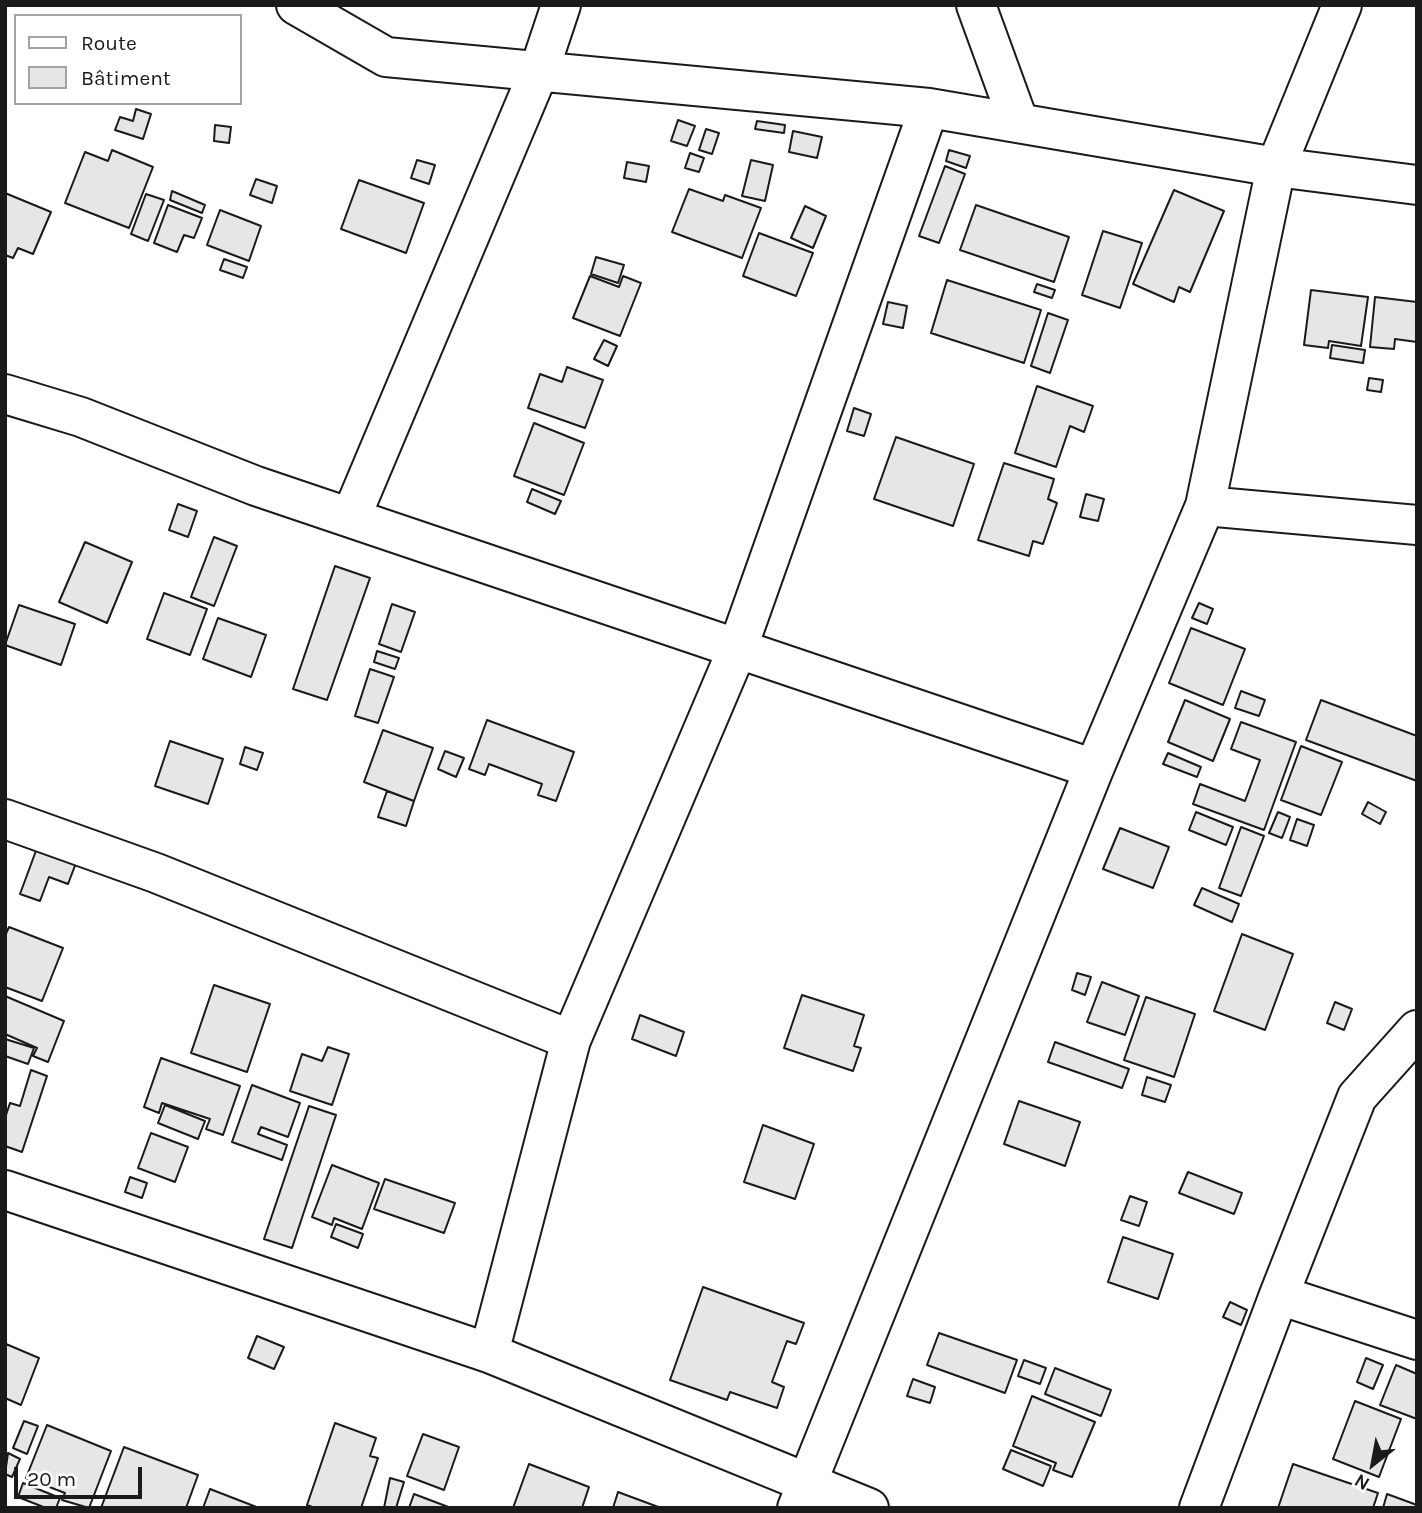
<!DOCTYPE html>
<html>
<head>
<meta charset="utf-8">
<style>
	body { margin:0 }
	#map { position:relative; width:1422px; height:1513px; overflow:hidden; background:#fff; font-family:Karla,sans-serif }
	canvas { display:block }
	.frame { position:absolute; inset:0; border:7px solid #1a1a1a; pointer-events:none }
	.legend { position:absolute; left:14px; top:14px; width:228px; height:91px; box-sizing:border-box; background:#fff; border:2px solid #a3a3a3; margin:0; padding:9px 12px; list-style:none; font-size:21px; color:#1a1a1a }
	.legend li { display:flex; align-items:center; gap:14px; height:35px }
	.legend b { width:35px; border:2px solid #a3a3a3 }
	.north { position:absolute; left:1338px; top:1429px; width:70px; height:70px; -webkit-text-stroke:5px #fff; paint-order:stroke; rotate:211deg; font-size:19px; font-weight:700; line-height:28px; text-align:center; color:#1a1a1a }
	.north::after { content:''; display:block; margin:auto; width:24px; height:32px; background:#1a1a1a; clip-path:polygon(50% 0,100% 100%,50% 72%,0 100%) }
	.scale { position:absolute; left:14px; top:1467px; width:128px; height:32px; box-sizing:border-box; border:4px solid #1a1a1a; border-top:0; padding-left:9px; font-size:21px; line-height:24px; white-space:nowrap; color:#1a1a1a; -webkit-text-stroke:5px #fff; paint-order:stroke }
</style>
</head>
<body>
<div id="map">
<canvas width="1422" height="1513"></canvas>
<div class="frame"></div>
<ul class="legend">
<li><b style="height:9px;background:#fff"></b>Route</li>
<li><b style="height:19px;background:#e6e6e6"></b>Bâtiment</li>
</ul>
<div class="north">N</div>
<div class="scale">20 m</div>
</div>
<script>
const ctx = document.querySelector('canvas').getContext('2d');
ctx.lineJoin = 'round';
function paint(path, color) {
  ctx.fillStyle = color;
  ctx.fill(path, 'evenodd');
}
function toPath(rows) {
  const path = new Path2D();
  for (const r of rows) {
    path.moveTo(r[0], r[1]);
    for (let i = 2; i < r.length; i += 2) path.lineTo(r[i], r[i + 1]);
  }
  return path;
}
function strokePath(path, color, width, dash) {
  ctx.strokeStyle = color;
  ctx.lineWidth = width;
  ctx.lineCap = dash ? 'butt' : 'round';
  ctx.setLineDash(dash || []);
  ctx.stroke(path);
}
const building = toPath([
	[136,109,151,114,143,139,115,130,120,117,133,121,136,109],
	[678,120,695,126,687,146,671,141,678,120],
	[757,121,785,125,784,133,755,129,757,121],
	[215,125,231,127,229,143,214,141,215,125],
	[706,129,719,133,712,154,699,150,706,129],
	[793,131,822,137,817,158,789,152,793,131],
	[112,150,153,167,129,228,65,203,85,152,108,161,112,150],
	[949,150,970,156,966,168,946,161,949,150],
	[690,153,704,158,699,172,685,168,690,153],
	[417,160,435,165,429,184,411,178,417,160],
	[751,160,773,165,765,201,742,196,751,160],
	[627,162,649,166,646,182,624,178,627,162],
	[945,166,965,174,939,243,919,236,945,166],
	[256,179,277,186,272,203,250,195,256,179],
	[359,180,424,203,406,253,341,229,359,180],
	[689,189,723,201,725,195,761,208,742,258,672,232,689,189],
	[1174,190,1224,211,1190,292,1179,287,1174,302,1133,284,1174,190],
	[172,191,205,205,202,213,170,200,172,191],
	[5,193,51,212,33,254,18,248,13,258,5,255,5,193],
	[146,194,164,200,148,241,131,234,146,194],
	[168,205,202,218,194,238,184,235,177,252,154,243,168,205],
	[976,205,1069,237,1054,282,960,250,976,205],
	[805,206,826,216,813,248,791,238,805,206],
	[220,210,261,226,249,261,207,245,220,210],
	[1103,231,1142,243,1120,308,1082,295,1103,231],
	[759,233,813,253,796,296,743,276,759,233],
	[596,257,624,265,618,283,591,274,596,257],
	[224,259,247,267,243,278,220,270,224,259],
	[590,276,619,287,623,276,641,283,620,336,573,318,590,276],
	[947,280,1041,310,1024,363,931,333,947,280],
	[1037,284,1055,290,1052,298,1034,292,1037,284],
	[1311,290,1368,297,1361,346,1329,341,1328,348,1304,345,1311,290],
	[1375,297,1417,302,1417,342,1395,339,1394,349,1370,347,1375,297],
	[888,302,907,306,903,328,883,324,888,302],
	[1048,313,1068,320,1050,373,1031,366,1048,313],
	[604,340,617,346,608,366,594,359,604,340],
	[1332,345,1365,350,1363,363,1330,358,1332,345],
	[567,367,603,380,585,428,528,408,540,374,562,382,567,367],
	[1369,378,1383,380,1381,392,1367,390,1369,378],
	[1037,386,1093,406,1084,432,1070,426,1056,467,1015,453,1037,386],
	[854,408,871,414,864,436,847,431,854,408],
	[534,423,584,443,564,495,514,476,534,423],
	[896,437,974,464,953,526,874,499,896,437],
	[1004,463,1054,479,1048,499,1057,503,1043,544,1033,541,1029,556,978,540,1004,463],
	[532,489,561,501,555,514,527,502,532,489],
	[1086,494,1104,499,1098,521,1080,517,1086,494],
	[178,504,197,511,188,537,169,530,178,504],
	[214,537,237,546,214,606,191,597,214,537],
	[85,542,132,562,107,623,59,602,85,542],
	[335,566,370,578,327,700,293,689,335,566],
	[164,593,207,609,190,655,147,639,164,593],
	[1199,603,1213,609,1207,624,1192,618,1199,603],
	[392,604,415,612,401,652,379,644,392,604],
	[19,605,75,624,61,665,5,645,19,605],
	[218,618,266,635,251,677,203,659,218,618],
	[1191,628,1245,649,1223,705,1169,683,1191,628],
	[377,651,399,658,395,669,374,662,377,651],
	[370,669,394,677,378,723,355,716,370,669],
	[1241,691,1265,700,1259,716,1235,708,1241,691],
	[1185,700,1230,719,1213,761,1168,742,1185,700],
	[1321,700,1417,736,1417,781,1306,740,1321,700],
	[487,720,574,752,556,801,538,795,542,784,489,764,485,775,469,769,487,720],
	[1241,722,1296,742,1264,830,1193,804,1200,784,1245,801,1260,760,1231,749,1241,722],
	[383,730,433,748,414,801,364,782,383,730],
	[170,741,223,759,208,804,155,786,170,741],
	[1301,746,1342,762,1321,815,1281,800,1301,746],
	[245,747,263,753,257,770,240,764,245,747],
	[445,751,464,758,456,777,438,769,445,751],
	[1168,753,1201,767,1197,777,1163,764,1168,753],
	[387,791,414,801,406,826,378,817,387,791],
	[1368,802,1386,812,1380,824,1362,814,1368,802],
	[1196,812,1233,827,1226,845,1189,830,1196,812],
	[1278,812,1290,817,1282,838,1269,833,1278,812],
	[1297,819,1314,825,1307,846,1290,840,1297,819],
	[1241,827,1264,836,1241,896,1219,888,1241,827],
	[1120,828,1169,847,1153,888,1103,869,1120,828],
	[37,848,76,863,68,884,49,877,40,901,20,894,37,848],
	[1202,888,1239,904,1232,922,1194,905,1202,888],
	[9,927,63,948,42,1001,5,987,5,936,9,927],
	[1242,934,1293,954,1265,1030,1214,1011,1242,934],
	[1077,973,1091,977,1085,995,1072,990,1077,973],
	[1102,982,1139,996,1125,1035,1087,1022,1102,982],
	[214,985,270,1004,247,1072,191,1053,214,985],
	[802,995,864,1015,854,1046,861,1048,853,1071,784,1048,802,995],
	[5,996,64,1021,48,1062,33,1056,37,1048,5,1034,5,996],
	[1146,997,1195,1014,1174,1077,1124,1060,1146,997],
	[1335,1002,1352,1009,1344,1030,1327,1023,1335,1002],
	[640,1015,684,1032,676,1056,632,1039,640,1015],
	[5,1039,34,1048,28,1064,5,1056,5,1039],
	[1055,1042,1129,1069,1122,1088,1048,1062,1055,1042],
	[328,1047,349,1054,332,1105,290,1091,302,1054,322,1061,328,1047],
	[161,1058,240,1086,223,1135,206,1129,210,1119,162,1103,159,1113,144,1107,161,1058],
	[31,1070,47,1076,22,1152,5,1146,5,1118,10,1103,20,1106,31,1070],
	[1147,1077,1171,1085,1165,1102,1142,1095,1147,1077],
	[252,1085,300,1103,288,1137,261,1127,258,1134,287,1145,282,1160,232,1142,252,1085],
	[1019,1101,1080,1122,1065,1166,1004,1144,1019,1101],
	[165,1105,205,1121,198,1139,158,1123,165,1105],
	[309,1106,336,1115,292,1248,264,1239,309,1106],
	[763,1125,814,1144,795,1199,744,1182,763,1125],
	[151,1133,188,1147,175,1182,138,1168,151,1133],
	[332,1165,379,1183,362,1229,334,1218,332,1225,312,1217,332,1165],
	[1188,1172,1242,1193,1234,1214,1179,1193,1188,1172],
	[130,1177,147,1183,142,1198,125,1192,130,1177],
	[385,1179,455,1203,444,1233,374,1209,385,1179],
	[1130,1196,1147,1202,1139,1226,1121,1220,1130,1196],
	[336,1224,363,1234,358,1248,331,1237,336,1224],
	[1123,1237,1173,1254,1158,1299,1108,1282,1123,1237],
	[703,1287,804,1323,796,1344,787,1341,772,1382,784,1387,777,1408,730,1392,727,1400,670,1380,703,1287],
	[1230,1302,1247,1310,1241,1325,1223,1317,1230,1302],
	[939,1333,1017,1360,1005,1393,927,1365,939,1333],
	[257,1336,284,1347,274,1369,248,1358,257,1336],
	[6,1344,39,1358,21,1405,5,1398,6,1344],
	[1366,1358,1383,1365,1373,1389,1357,1382,1366,1358],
	[1024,1360,1046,1368,1040,1384,1018,1376,1024,1360],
	[1396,1365,1417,1374,1417,1419,1380,1405,1396,1365],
	[1055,1368,1111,1390,1101,1416,1045,1394,1055,1368],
	[913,1379,935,1387,930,1403,907,1396,913,1379],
	[1032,1396,1095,1422,1072,1477,1053,1470,1056,1463,1013,1446,1032,1396],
	[1355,1401,1401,1419,1379,1477,1333,1459,1355,1401],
	[24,1421,38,1426,27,1454,13,1448,24,1421],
	[335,1423,376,1438,370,1456,378,1458,361,1508,315,1508,307,1505,335,1423],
	[47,1425,111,1451,89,1508,62,1500,65,1493,26,1478,47,1425],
	[423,1434,459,1447,444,1490,407,1476,423,1434],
	[124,1447,198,1475,186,1508,101,1508,124,1447],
	[1011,1450,1051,1466,1043,1486,1003,1469,1011,1450],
	[8,1453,20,1459,12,1477,5,1474,8,1453],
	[529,1464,589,1487,582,1508,513,1508,529,1464],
	[1293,1464,1378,1493,1373,1508,1278,1508,1293,1464],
	[390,1478,404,1482,396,1508,384,1508,390,1478],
	[23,1483,60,1498,56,1508,46,1508,18,1497,23,1483],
	[210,1489,259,1508,203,1508,210,1489],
	[618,1492,661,1508,613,1508,618,1492],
	[414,1494,451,1508,409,1508,414,1494],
	[1387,1494,1417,1505,1417,1508,1383,1508,1387,1494]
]);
paint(building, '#e6e6e6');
strokePath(building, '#1a1a1a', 2);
const street = toPath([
	[296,5,386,57,929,108,1276,167,1417,185],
	[976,5,1019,123],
	[5,394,81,417,256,486,1094,769],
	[1205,506,1276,167,1342,5],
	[351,517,539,71,561,5],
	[5,819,156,873,571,1040,489,1353],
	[1417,1030,1357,1097,1279,1295,1417,1340],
	[571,1040,737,650,929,108],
	[5,1190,489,1353,869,1508],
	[797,1508,1094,769,1205,506,1417,525],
	[1199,1508,1279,1295]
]);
strokePath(street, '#1a1a1a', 42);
strokePath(street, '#fff', 38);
</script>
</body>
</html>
